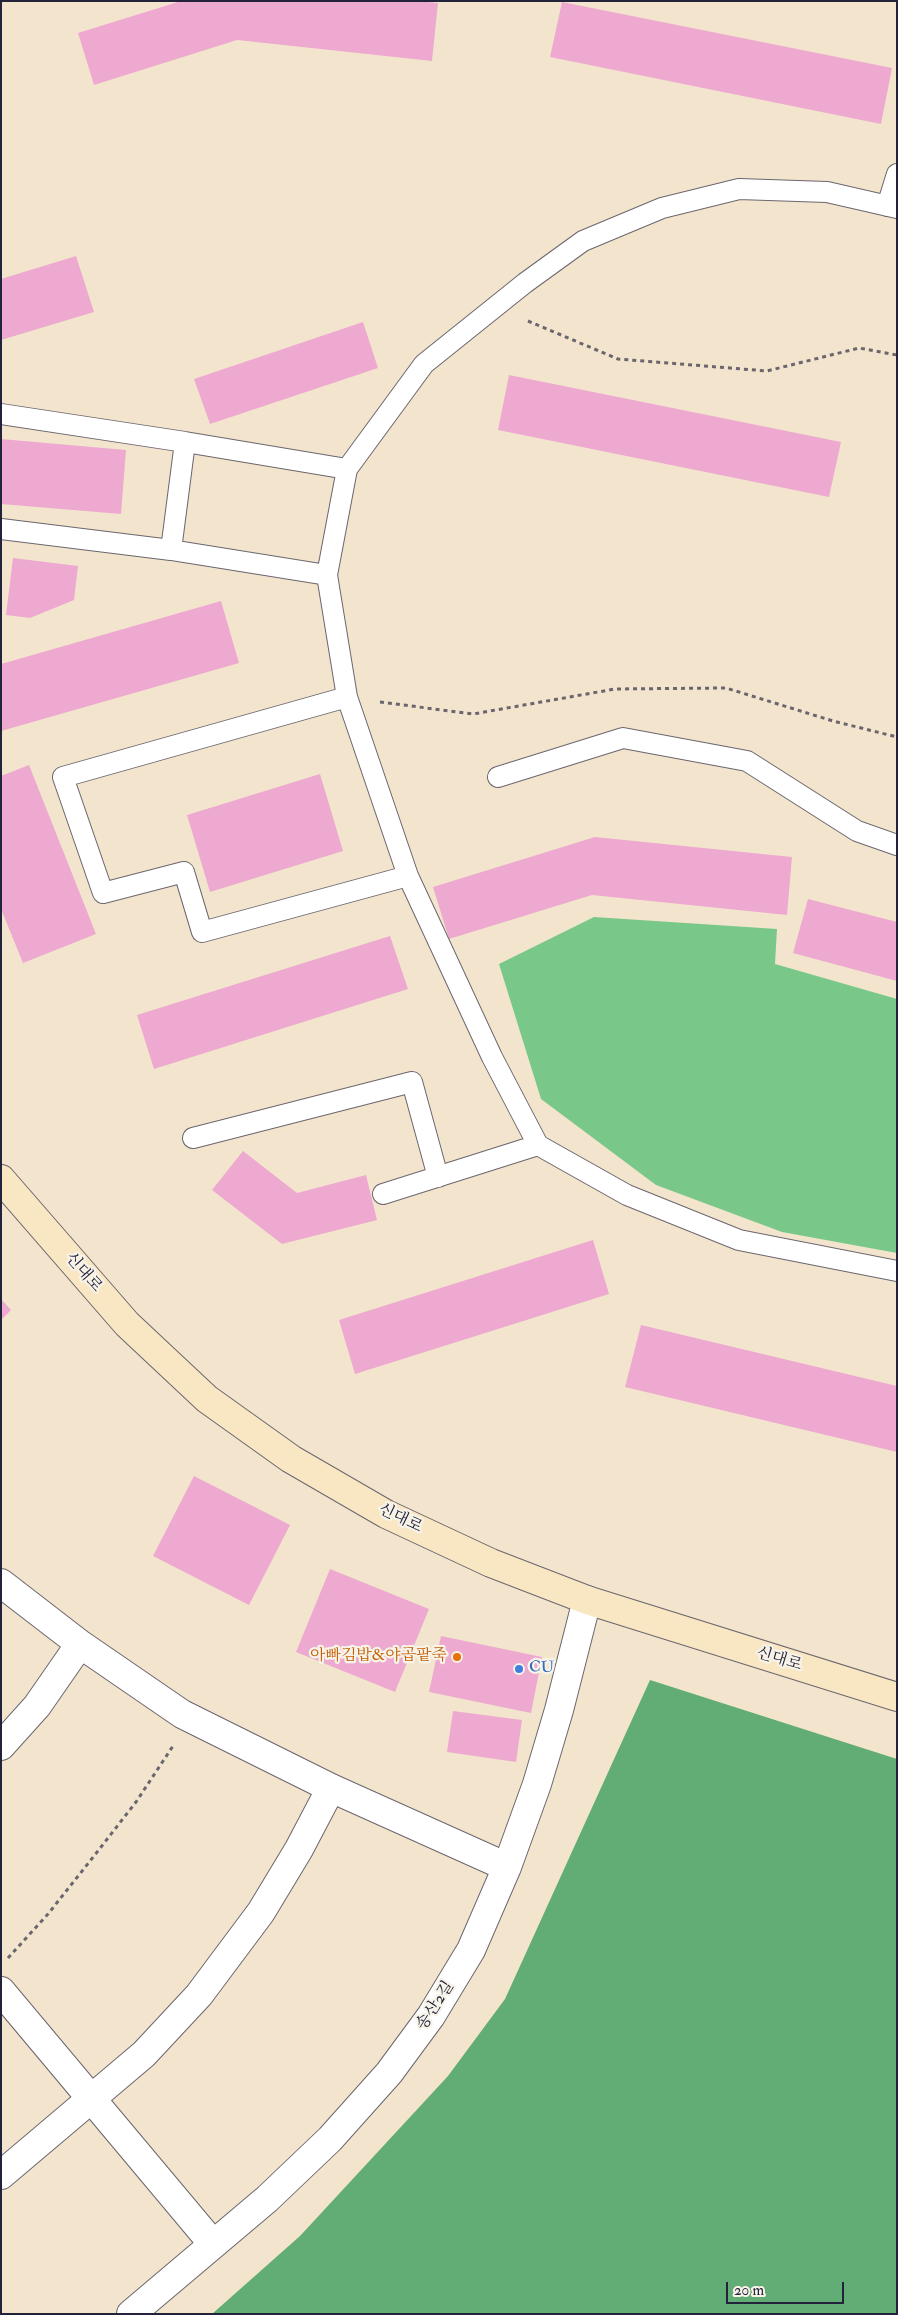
<!DOCTYPE html>
<html>
<head>
<meta charset="utf-8">
<style>
	body { margin:0 }
	#map { position:relative; width:898px; height:2315px; overflow:hidden; background:#f3e5cd; font-family:"IM FELL Double Pica",serif }
	canvas { display:block }
	.frame { position:absolute; inset:0; border:2px solid #22223b; pointer-events:none }
	.scale { position:absolute; left:726px; top:2282px; width:118px; height:22px; box-sizing:border-box; border:2px solid #22223b; border-top:0; padding-left:6px; font-size:15px; line-height:18px; white-space:nowrap; color:#22223b; -webkit-text-stroke:4px #f7f3e8; paint-order:stroke }
</style>
</head>
<body>
<div id="map">
<canvas width="898" height="2315"></canvas>
<div class="frame"></div>
<div class="scale">20 m</div>
</div>
<script>
const ctx = document.querySelector('canvas').getContext('2d');
ctx.lineJoin = 'round';
function paint(path, color) {
  ctx.fillStyle = color;
  ctx.fill(path, 'evenodd');
}
function toPath(rows) {
  const path = new Path2D();
  for (const r of rows) {
    path.moveTo(r[0], r[1]);
    for (let i = 2; i < r.length; i += 2) path.lineTo(r[i], r[i + 1]);
  }
  return path;
}
function strokePath(path, color, width, dash) {
  ctx.strokeStyle = color;
  ctx.lineWidth = width;
  ctx.lineCap = dash ? 'butt' : 'round';
  ctx.setLineDash(dash || []);
  ctx.stroke(path);
}
function label(font, color, halo, rows, align = 'center') {
  ctx.font = font + ' "IM FELL Double Pica","Noto Serif KR",serif';
  ctx.lineWidth = 4.5;
  ctx.setLineDash([]);
  ctx.textBaseline = 'middle';
  ctx.strokeStyle = halo;
  ctx.fillStyle = color;
  for (const [text, x, y, turn = 0] of rows) {
    ctx.save();
    ctx.translate(x, y);
    ctx.rotate((+turn || 0) * Math.PI / 180);
    ctx.textAlign = isNaN(turn) ? turn : align;
    if (halo) ctx.strokeText(text, 0, 0);
    ctx.fillText(text, 0, 0);
    ctx.restore();
  }
}
paint(toPath([
	[594,917,777,929,775,964,897,999,897,1253,782,1232,656,1185,541,1099,499,964]
]), '#79c889');
paint(toPath([
	[650,1680,897,1759,897,2314,212,2314,300,2236,448,2076,505,1999]
]), '#62ac75');
paint(toPath([
	[181,1,417,1,438,3,432,61,237,40,94,85,78,33],
	[562,2,892,68,881,124,550,57],
	[76,256,94,312,1,340,1,279],
	[363,322,378,368,210,424,194,379],
	[509,375,841,442,829,497,498,430],
	[1,439,126,450,121,514,1,504],
	[13,558,78,566,74,600,30,618,6,615],
	[221,601,239,663,1,731,1,664],
	[29,765,96,934,23,963,1,909,1,776],
	[320,774,343,851,210,892,187,815],
	[595,837,792,857,787,915,592,895,449,939,433,887],
	[808,899,897,922,897,981,793,953],
	[390,936,408,989,154,1069,137,1015],
	[243,1151,297,1193,366,1175,377,1220,282,1244,212,1190],
	[593,1240,609,1294,355,1374,339,1320],
	[1,1299,11,1310,1,1320],
	[641,1325,897,1386,897,1452,625,1387],
	[194,1476,290,1525,249,1605,153,1556],
	[330,1569,429,1609,395,1692,296,1652],
	[441,1636,542,1657,531,1713,429,1692],
	[453,1711,522,1720,516,1762,447,1752]
]), '#eda9d0');
const service = toPath([
	[887,206,897,174],
	[1,414,185,442,171,550,1,529],
	[347,469,424,364,525,283,583,241,662,208,739,189,827,192,897,208],
	[171,550,327,575,347,469,185,442],
	[327,575,347,697,63,777,103,893,184,872,202,932,408,876,347,697],
	[498,777,623,738,747,761,857,831,897,845],
	[193,1138,412,1082,438,1177],
	[538,1145,627,1195,739,1240,897,1271],
	[383,1194,538,1145,492,1057,408,876]
]);
const pedestrian = toPath([
	[1,1991,213,2244]
]);
const minor = toPath([
	[1,1583,80,1644,182,1714,331,1788,507,1867],
	[1,1746,37,1706,80,1644],
	[1,2175,144,2054,199,1995,261,1912,299,1849,331,1788],
	[131,2314,267,2199,330,2139,389,2073,431,2016,471,1950,507,1867,537,1784,559,1710,587,1600]
]);
const secondary = toPath([
	[1,1179,127,1324,207,1399,291,1459,386,1514,491,1563,587,1600,897,1697]
]);
strokePath(service, '#6b666e', 22);
strokePath(pedestrian, '#6b666e', 30);
strokePath(minor, '#6b666e', 30);
strokePath(secondary, '#6b666e', 30);
strokePath(toPath([
	[528,321,618,359,767,371,859,348,897,355],
	[380,702,473,714,615,689,726,688,833,721,897,737],
	[8,1958,48,1914,94,1856,136,1802,173,1746]
]), '#6b666e', 3, [4, 4]);
strokePath(service, '#fff', 20);
strokePath(pedestrian, '#fff', 28);
strokePath(minor, '#fff', 28);
strokePath(secondary, '#f9e7c3', 28);
for (const [x, y, r, color] of [
	[457,1657,5,"#e8710a"],
	[519,1669,5,"#3f7fe0"]
]) {
  const dot = new Path2D();
  dot.arc(x, y, r, 0, 2 * Math.PI);
  ctx.fillStyle = color;
  ctx.fill(dot);
  strokePath(dot, '#f7f3e8', 2);
}
label('16px', '#22223b', '#f7f3e8', [
	["신대로",83,1273,49],
	["신대로",400,1519,26],
	["신대로",779,1660,17],
	["송산2길",436,2006,-57]
]);
label('16px', '#c56008', '#f7f3e8', [
	["아빠김밥&야곱팥죽",447,1657]
], 'right');
label('16px', '#366cbe', '#f7f3e8', [
	["CU",529,1669]
], 'left');
</script>
</body>
</html>
